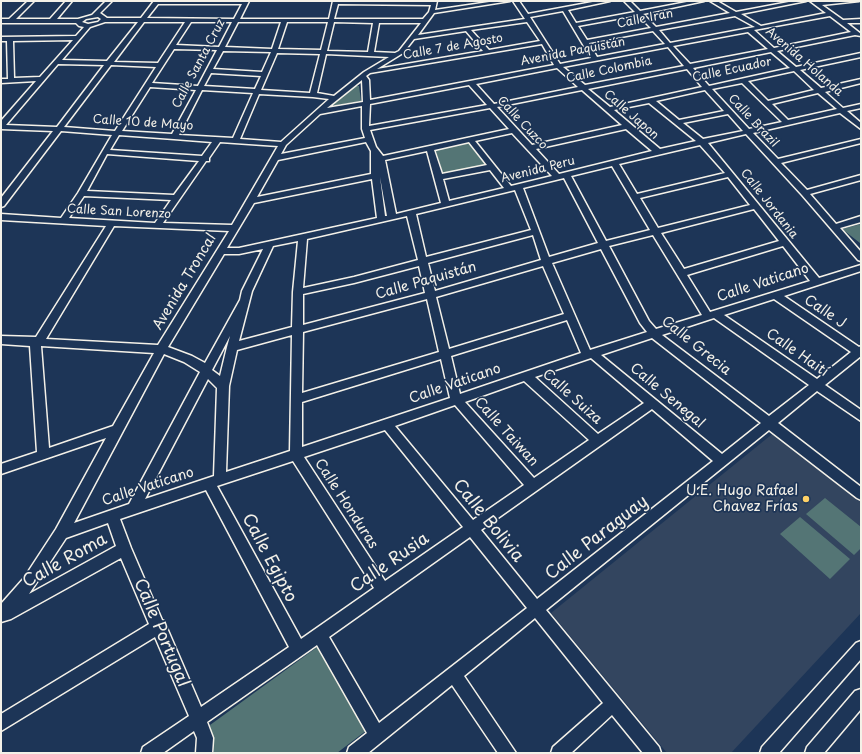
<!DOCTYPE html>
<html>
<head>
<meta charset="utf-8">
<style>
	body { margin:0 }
	#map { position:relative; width:862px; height:754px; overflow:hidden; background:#1d3557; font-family:"Playpen Sans",sans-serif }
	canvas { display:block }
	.frame { position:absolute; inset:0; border:2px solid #f4f1e8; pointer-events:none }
</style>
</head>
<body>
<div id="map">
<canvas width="862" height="754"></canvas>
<div class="frame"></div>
</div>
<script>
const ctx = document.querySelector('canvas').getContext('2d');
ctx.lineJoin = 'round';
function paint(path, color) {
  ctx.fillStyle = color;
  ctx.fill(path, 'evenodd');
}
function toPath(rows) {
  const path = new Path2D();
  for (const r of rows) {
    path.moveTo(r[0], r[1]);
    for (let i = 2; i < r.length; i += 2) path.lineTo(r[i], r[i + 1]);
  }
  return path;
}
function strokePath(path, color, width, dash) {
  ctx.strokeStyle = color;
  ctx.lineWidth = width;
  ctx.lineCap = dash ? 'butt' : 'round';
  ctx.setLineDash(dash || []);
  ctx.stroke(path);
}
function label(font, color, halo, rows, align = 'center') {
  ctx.font = font + ' "Playpen Sans",sans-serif';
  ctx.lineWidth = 3.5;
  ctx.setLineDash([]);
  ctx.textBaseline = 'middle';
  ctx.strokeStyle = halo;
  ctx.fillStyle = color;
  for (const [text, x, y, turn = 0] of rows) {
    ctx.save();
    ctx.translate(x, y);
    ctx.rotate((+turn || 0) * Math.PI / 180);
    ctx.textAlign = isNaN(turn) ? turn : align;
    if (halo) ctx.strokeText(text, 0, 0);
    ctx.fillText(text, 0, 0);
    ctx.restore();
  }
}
paint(toPath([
	[776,431,861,496,861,613,731,753,667,753,551,613]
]), '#33455f');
paint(toPath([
	[356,86,359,86,361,101,331,106],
	[468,141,487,164,443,174,435,148],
	[861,224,860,243,842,229],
	[825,498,861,527,861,548,854,555,806,514],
	[800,517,850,559,830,579,780,534],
	[320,645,367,730,337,753,214,753,210,725]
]), '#547575');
const minor = toPath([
	[28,1,34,1,16,19,50,19,66,1,72,1,57,19,78,19,92,15,106,1,112,1,100,13,107,18,141,18,154,1,249,1,240,19,329,19,333,1,437,1,435,10,496,1,510,1,434,13,418,35,525,19,513,1,519,1,528,14,598,1,610,1,568,10,576,23,635,12,624,1,630,1,640,11,692,1,704,1,643,14,656,27,730,13,710,1,717,1,736,12,794,1,806,1,741,14,761,26,826,13,810,1,859,1,822,5,843,20,861,19,861,23,847,23,861,34,861,36,855,35,777,51,796,67,861,53,861,57,800,70,821,88,861,79,861,83,825,92,843,108,861,104,861,108,847,111,861,123,861,129,840,113,753,133,778,159,861,139,861,143,781,163,807,190,861,175,861,180,810,194,836,224,861,216,861,222,840,228,861,252,861,261,858,260,802,195,746,134,708,143,819,278,861,265,861,271,784,296,859,347,861,346,861,356,825,385,861,410,861,421,817,391,778,423,861,487,861,500,857,498,769,430,546,610,659,747,661,753,643,753,612,715,571,753,551,753,553,747,603,703,535,618,464,676,516,753,498,753,452,685,368,753,347,753,349,747,367,733,317,645,207,722,213,738,212,753,196,753,197,738,194,731,163,753,141,753,143,747,189,716,155,637,1,731,1,714,149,624,121,558,11,619,1,622,1,604,24,578,56,529,106,438,1,474,1,464,37,452,30,346,1,344,1,336,36,337,106,226,1,220,1,214,61,218,78,193,112,135,61,131,4,206,1,207,1,198,53,131,1,129,1,121,36,81,1,83,1,79,8,79,7,41,1,41,1,37,76,36,84,27,79,26,76,23,1,23,1,19,9,19,28,1],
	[158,4,242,4,234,19,147,18,158,4],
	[338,4,431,5,429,12,423,19,334,19,338,4],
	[563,11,591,58,560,64,530,17,563,11],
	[638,15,651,28,587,40,578,26,638,15],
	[735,16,755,27,670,43,659,30,735,16],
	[830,16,851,32,774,48,754,30,830,16],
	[98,17,101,19,98,22,88,24,82,22,86,19,98,17],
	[105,22,138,22,107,61,62,60,90,27,105,22],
	[144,22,185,22,158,63,114,62,144,22],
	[191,22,232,22,219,47,176,45,191,22],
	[238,22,281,22,272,49,225,47,238,22],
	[287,22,328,22,321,50,278,49,287,22],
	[334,22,373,23,368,52,327,51,334,22],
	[527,22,540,41,489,50,471,30,527,22],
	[379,23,421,23,399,51,395,53,374,52,379,23],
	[466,31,483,51,377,69,403,53,414,39,466,31],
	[653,31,665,44,597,57,589,43,653,31],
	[748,32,768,49,690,64,673,46,748,32],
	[73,40,40,77,14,78,13,41,73,40],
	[542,44,554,65,370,100,369,80,366,76,370,73,542,44],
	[668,47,684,66,585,85,563,67,668,47],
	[174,49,217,50,198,86,152,83,174,49],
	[223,51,271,52,262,72,213,69,223,51],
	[771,52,790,68,709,86,693,68,771,52],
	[277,53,320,54,310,93,261,90,277,53],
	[326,54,389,57,364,72,334,96,317,93,326,54],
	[58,64,104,65,57,127,6,125,58,64],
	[111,65,156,67,115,131,64,127,111,65],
	[557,68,578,87,494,104,476,84,557,68],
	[687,69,702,87,610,107,588,89,687,69],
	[794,71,814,90,768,101,748,81,794,71],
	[211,73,261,76,255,89,204,86,211,73],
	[362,80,363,102,327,108,362,80],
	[742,83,782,122,749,129,712,89,742,83],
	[469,85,487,105,369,126,370,104,469,85],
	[150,87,196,90,172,134,122,131,150,87],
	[202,90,253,93,233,138,179,135,202,90],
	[582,90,622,125,532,145,497,107,582,90],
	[705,90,724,111,679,120,656,101,705,90],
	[818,93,837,109,788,120,772,104,818,93],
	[259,94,313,97,329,99,281,142,240,139,259,94],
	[649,103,696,141,660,149,614,110,649,103],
	[362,106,362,129,365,138,281,154,286,145,320,114,362,106],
	[490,108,509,129,383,156,376,147,370,130,490,108],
	[728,114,743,131,703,139,683,123,728,114],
	[626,129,652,151,559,174,536,149,626,129],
	[512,133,552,176,511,186,475,141,512,133],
	[119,135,174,139,212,142,202,156,110,150,119,135],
	[220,142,278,146,232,225,163,223,206,161,209,161,209,158,220,142],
	[366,142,371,151,371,174,257,197,278,160,366,142],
	[469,142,487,165,442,174,434,150,469,142],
	[700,145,725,173,637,194,619,164,700,145],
	[427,151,441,203,396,214,385,160,427,151],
	[107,154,199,161,174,195,87,191,107,154],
	[612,166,650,230,606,241,571,176,612,166],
	[490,170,504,188,449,201,443,179,490,170],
	[380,177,387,216,385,216,380,177],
	[728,177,750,205,658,228,640,198,728,177],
	[564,178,598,243,549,257,523,188,564,178],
	[372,179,377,218,239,248,227,248,254,203,372,179],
	[515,190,531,230,426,257,416,214,515,190],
	[84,196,171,200,155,223,69,218,84,196],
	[754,209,779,241,684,269,661,233,754,209],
	[407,216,418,260,354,277,303,288,307,239,407,216],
	[114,226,229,231,158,345,46,339,114,226],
	[533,235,541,260,435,291,428,263,533,235],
	[653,235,702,315,656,329,649,321,609,246,653,235],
	[298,241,293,292,292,327,239,341,252,291,273,246,298,241],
	[783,246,810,281,710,312,687,275,783,246],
	[263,249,242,291,240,300,205,363,192,356,168,347,224,254,239,254,263,249],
	[601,249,640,323,647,332,590,350,552,263,601,249],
	[419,266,425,293,303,325,303,294,354,283,419,266],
	[543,266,564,314,449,349,436,297,543,266],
	[427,299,439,352,302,393,303,332,427,299],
	[774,299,851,352,817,379,724,315,774,299],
	[714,318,809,385,769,416,662,335,714,318],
	[567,320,581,353,460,394,451,356,567,320],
	[292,335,290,451,226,472,229,386,237,350,292,335],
	[230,336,227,347,220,376,212,370,230,336],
	[652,338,761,423,722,454,601,355,652,338],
	[41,346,154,353,113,426,49,448,41,346],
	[164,354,184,362,200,372,129,504,74,523,164,354],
	[591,358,644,403,598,434,535,377,591,358],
	[441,359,450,398,302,447,302,402,441,359],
	[208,379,217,388,214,476,145,499,208,379],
	[524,381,589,440,534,478,465,402,524,381],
	[455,405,524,485,473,520,395,426,455,405],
	[652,409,713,461,537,599,481,530,652,409],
	[385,430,463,527,385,581,304,457,385,430],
	[293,461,374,588,301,639,217,486,293,461],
	[206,490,289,647,201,707,164,621,162,620,131,548,120,519,206,490],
	[108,523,116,546,29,594,66,538,108,523],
	[470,537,527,608,379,723,329,637,470,537],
	[861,641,861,659,779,753,760,753,762,747,856,643,861,641],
	[861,689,861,709,824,753,805,753,807,747,855,691,861,689]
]);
strokePath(minor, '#f4f1e8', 3);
paint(minor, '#1d3557');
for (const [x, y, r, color] of [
	[806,499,4,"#ffd166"]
]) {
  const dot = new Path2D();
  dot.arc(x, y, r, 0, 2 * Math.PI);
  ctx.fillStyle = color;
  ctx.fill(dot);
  strokePath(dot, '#1d3557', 1.5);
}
label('12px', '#f4f1e8', '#1d3557', [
	["Calle Iran",645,19,-11],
	["Calle 7 de Agosto",453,47,-10],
	["Avenida Paquistán",573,52,-11],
	["Avenida Holanda",804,62,41],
	["Calle Santa Cruz",199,64,-62],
	["Calle Colombia",609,70,-12],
	["Calle Ecuador",732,70,-12],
	["Calle Japon",631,115,41],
	["Calle Brazil",753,121,47],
	["Calle 10 de Mayo",143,123,4],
	["Calle Cuzco",522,123,47],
	["Avenida Peru",538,170,-14],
	["Calle Jordania",769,204,52],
	["Calle San Lorenzo",119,212,3]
]);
label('14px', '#f4f1e8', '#1d3557', [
	["Calle Paquistán",426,281,-16],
	["Avenida Troncal",185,282,-59],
	["Calle Vaticano",763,283,-18],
	["Calle J",825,312,34],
	["Calle Grecia",696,346,39],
	["Calle Haití",797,353,35],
	["Calle Vaticano",455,384,-19],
	["Calle Senegal",667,396,40],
	["Calle Suiza",572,397,42],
	["Calle Taiwan",506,432,48],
	["Calle Vaticano",148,487,-18],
	["Calle Honduras",346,504,57]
]);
label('14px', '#f4f1e8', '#1d3557', [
	["U.E. Hugo Rafael",798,491],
	["Chavez Frías",798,507]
], 'right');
label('17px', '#f4f1e8', '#1d3557', [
	["Calle Bolivia",488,521,51],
	["Calle Paraguay",597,538,-38],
	["Calle Egipto",269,558,62],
	["Calle Roma",65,561,-29],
	["Calle Rusia",390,563,-35],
	["Calle Portugal",161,633,67]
]);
</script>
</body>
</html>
